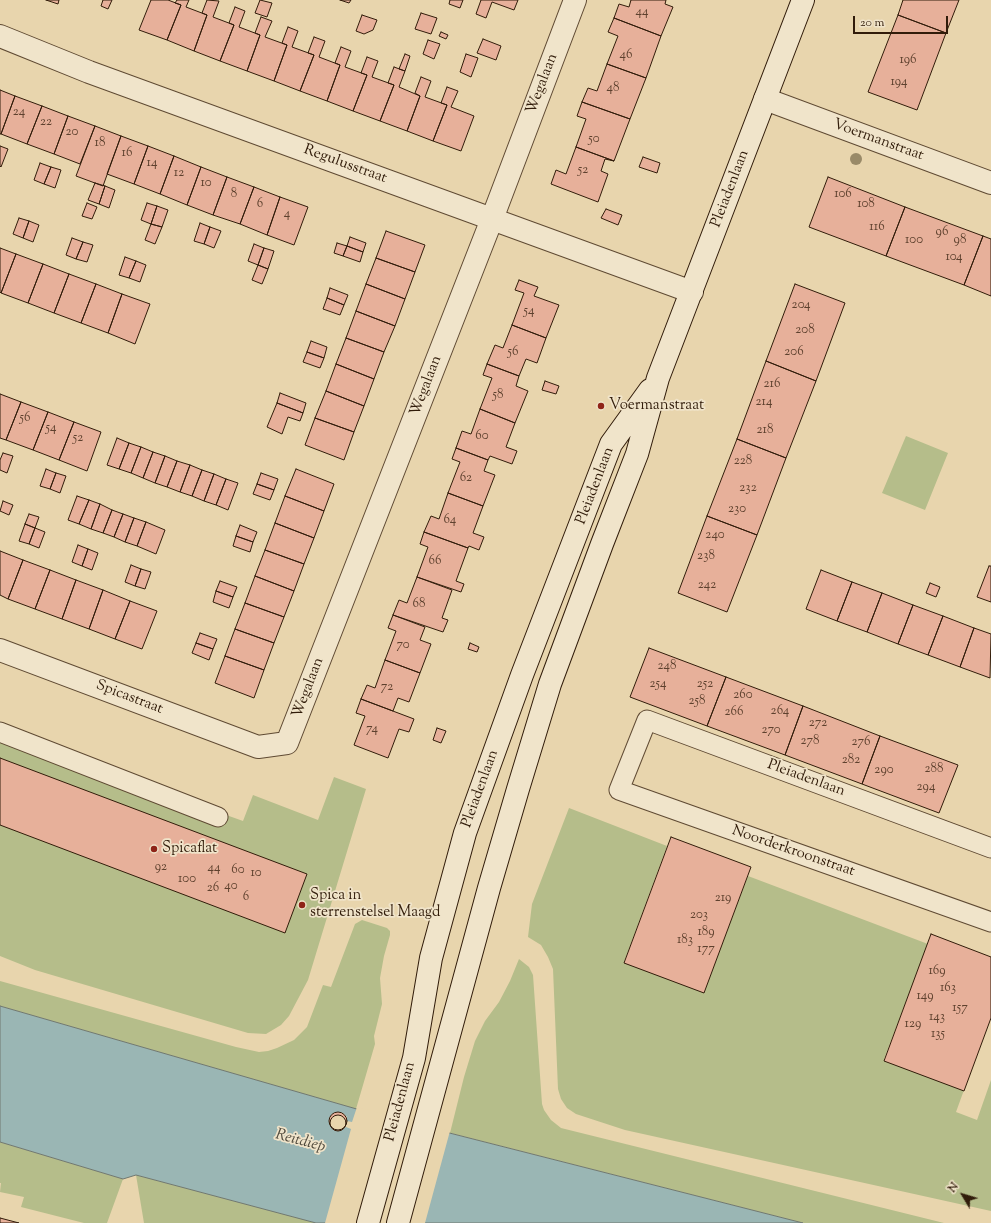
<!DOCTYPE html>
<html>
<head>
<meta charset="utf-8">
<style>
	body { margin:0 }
	#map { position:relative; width:991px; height:1223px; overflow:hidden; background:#e8d5ad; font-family:"Sorts Mill Goudy",serif }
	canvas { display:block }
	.north { position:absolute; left:943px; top:1175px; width:40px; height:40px; -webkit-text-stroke:3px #f0e4ca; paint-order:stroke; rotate:308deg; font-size:11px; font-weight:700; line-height:16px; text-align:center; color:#311c0a }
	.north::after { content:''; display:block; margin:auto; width:14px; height:18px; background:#311c0a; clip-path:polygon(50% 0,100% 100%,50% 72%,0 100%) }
	.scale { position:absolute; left:853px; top:16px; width:95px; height:18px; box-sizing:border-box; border:2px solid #311c0a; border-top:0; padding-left:5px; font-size:12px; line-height:14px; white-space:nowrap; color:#311c0a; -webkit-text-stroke:3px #f0e4ca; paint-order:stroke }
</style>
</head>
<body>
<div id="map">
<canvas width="991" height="1223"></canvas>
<div class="north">N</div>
<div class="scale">20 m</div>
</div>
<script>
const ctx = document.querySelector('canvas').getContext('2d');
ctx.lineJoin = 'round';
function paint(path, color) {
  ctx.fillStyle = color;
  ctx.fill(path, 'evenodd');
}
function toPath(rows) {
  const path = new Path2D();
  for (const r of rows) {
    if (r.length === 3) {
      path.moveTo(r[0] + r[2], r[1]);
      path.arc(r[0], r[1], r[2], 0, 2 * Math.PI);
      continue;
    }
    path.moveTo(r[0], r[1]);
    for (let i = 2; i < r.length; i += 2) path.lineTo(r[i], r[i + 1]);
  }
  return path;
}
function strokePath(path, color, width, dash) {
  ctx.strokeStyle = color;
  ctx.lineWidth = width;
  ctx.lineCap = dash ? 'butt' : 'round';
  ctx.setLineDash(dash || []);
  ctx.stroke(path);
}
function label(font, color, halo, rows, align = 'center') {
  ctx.font = font + ' "Sorts Mill Goudy",serif';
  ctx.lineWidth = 3.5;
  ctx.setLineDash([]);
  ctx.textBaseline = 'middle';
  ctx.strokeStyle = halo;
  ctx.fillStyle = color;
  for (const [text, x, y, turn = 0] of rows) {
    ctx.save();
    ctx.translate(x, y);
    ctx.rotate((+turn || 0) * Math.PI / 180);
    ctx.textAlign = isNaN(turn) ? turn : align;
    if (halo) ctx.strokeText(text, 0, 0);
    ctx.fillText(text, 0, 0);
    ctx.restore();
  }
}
paint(toPath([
	[906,436,948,453,925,510,882,493],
	[0,734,243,821,253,795,318,820,334,777,366,789,308,980,289,1016,281,1025,266,1034,248,1033,35,970,0,956],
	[569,808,667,846,624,962,704,992,748,876,928,944,884,1059,964,1090,956,1112,977,1120,991,1080,991,1211,625,1130,576,1114,567,1108,561,1099,558,1089,553,969,548,957,541,945,528,937,532,904],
	[362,920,387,928,390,931,390,935,384,956,380,978,382,1004,374,1036,375,1044,356,1109,0,1006,0,981,236,1047,259,1052,268,1051,277,1048,294,1040,307,1027,323,985,331,987,355,924],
	[519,959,529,967,533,975,542,1104,544,1110,551,1120,561,1128,944,1223,803,1223,450,1133,464,1077,475,1041,485,1021,499,1002,510,981],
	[0,1142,123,1179,107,1223,84,1223,21,1207,24,1197,0,1192,1,1183,0,1183],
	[136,1175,313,1222,316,1223,144,1223]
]), '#b5bd8a');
const water = toPath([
	[0,1006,367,1112,803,1223,316,1223,136,1175,123,1179,0,1142,0,1006]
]);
paint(water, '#9ab6b4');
strokePath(water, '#707870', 1);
paint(toPath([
	[357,1107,450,1131,425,1223,325,1223,351,1129,346,1127,340,1130,334,1129,330,1125,329,1120,332,1114,337,1112,343,1113,347,1117,347,1121,352,1122]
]), '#e8d5ad');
const building = toPath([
	[46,0,59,0,58,4,46,0],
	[103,0,112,0,108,9,101,6,103,0],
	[151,0,168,0,181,5,167,40,139,30,151,0],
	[177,0,189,0,186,7,207,15,194,51,167,40,181,5,175,3,177,0],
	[207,0,219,1,213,17,234,25,220,61,194,51,207,15,202,13,207,0],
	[260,0,272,3,267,17,255,13,260,0],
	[340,0,351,0,349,3,340,0],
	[450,0,463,0,460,8,449,4,450,0],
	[481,0,518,0,514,10,492,2,486,18,476,14,481,0],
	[631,0,666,0,665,4,673,7,661,36,614,18,619,4,629,7,631,0],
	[903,0,959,0,946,33,898,15,903,0],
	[235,7,245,11,239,27,260,35,247,71,220,61,234,25,229,23,235,7],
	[421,13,437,18,431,34,415,29,421,13],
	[362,15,377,20,373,30,364,34,356,31,362,15],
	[898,15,946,33,917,110,868,92,898,15],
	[261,17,272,21,265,37,287,45,274,81,247,71,260,35,255,33,261,17],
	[614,18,661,36,646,78,607,64,618,36,608,32,614,18],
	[288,27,298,31,292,47,314,55,300,91,274,81,287,45,282,43,288,27],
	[441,32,448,35,446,39,439,36,441,32],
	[314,37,325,41,319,57,340,65,327,101,300,91,314,55,308,53,314,37],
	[483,39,501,46,496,60,477,53,483,39],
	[428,40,440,44,434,59,423,54,428,40],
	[341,47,351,51,345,67,367,75,353,111,327,101,340,65,335,63,341,47],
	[405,54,410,56,405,71,399,69,405,54],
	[466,54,478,58,471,77,460,72,466,54],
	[367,57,378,61,372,77,394,85,380,121,353,111,367,75,361,73,367,57],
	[607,64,646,78,630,119,582,102,588,88,597,91,607,64],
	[394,67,405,71,399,87,420,96,407,131,380,121,394,85,388,83,394,67],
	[421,77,431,81,425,97,447,105,433,141,407,131,420,96,415,93,421,77],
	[447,87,458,91,451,107,474,116,461,151,433,141,447,105,441,103,447,87],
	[0,90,15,96,1,134,0,134,0,90],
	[15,96,42,106,27,144,1,134,15,96],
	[582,102,630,119,614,161,576,147,586,119,577,116,582,102],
	[42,106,68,116,54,154,27,144,42,106],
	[68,116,95,126,80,164,54,154,68,116],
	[95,126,121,136,103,186,76,176,95,126],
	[121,136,148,146,134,184,107,174,121,136],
	[0,146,8,149,1,167,0,166,0,146],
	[148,146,174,156,160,194,134,184,148,146],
	[576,147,614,161,605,159,601,171,608,174,598,202,551,184,556,170,566,174,576,147],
	[174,156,201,167,187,205,160,194,174,156],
	[643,157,660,163,657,173,639,167,643,157],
	[40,163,51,167,44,184,34,180,40,163],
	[51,167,61,170,55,188,44,184,51,167],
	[201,167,227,177,213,215,187,205,201,167],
	[227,177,254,187,240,224,213,215,227,177],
	[828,177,905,207,886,256,809,227,828,177],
	[95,183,105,186,99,204,88,200,95,183],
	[105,186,115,190,109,208,99,204,105,186],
	[254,187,280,197,267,235,240,224,254,187],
	[280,197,308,207,294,245,267,235,280,197],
	[87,203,97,207,92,219,82,216,87,203],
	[147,203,157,206,151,224,141,220,147,203],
	[157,206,168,210,162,227,151,224,157,206],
	[905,207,983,236,964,285,886,256,905,207],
	[606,209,622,215,618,225,601,218,606,209],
	[19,218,29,221,23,238,13,234,19,218],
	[29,221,39,225,33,242,23,238,29,221],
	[200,223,210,227,204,244,194,241,200,223],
	[151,224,162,227,155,244,145,240,151,224],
	[210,227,221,231,214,248,204,244,210,227],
	[386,231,425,245,415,272,376,258,386,231],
	[983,236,991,239,991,296,964,285,983,236],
	[350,237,366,243,363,252,347,246,350,237],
	[72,238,83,242,76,259,66,255,72,238],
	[83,242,93,245,87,262,76,259,83,242],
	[337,243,347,246,343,256,334,253,337,243],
	[254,244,264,248,258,265,248,261,254,244],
	[347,246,363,252,360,262,343,256,347,246],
	[0,248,16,254,1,293,0,292,0,248],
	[264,248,274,251,268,269,258,265,264,248],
	[16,254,43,264,28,303,1,293,16,254],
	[125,257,136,261,129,278,119,275,125,257],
	[376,258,415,272,405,299,366,284,376,258],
	[136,261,146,265,140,282,129,278,136,261],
	[43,264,69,274,54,313,28,303,43,264],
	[258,265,268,269,262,284,252,280,258,265],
	[69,274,96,284,81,323,54,313,69,274],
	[519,280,538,287,534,296,559,305,546,338,512,325,524,293,515,290,519,280],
	[96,284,122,294,108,333,81,323,96,284],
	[366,284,405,299,395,326,356,311,366,284],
	[795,284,845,303,816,381,766,361,795,284],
	[330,288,348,295,344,305,327,298,330,288],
	[122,294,150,304,135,344,108,333,122,294],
	[327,298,344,305,340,315,323,309,327,298],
	[356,311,395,326,384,352,346,338,356,311],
	[512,325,546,338,537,363,526,359,519,376,487,364,495,345,503,348,512,325],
	[346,338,384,352,374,379,336,364,346,338],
	[311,341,327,347,324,358,307,352,311,341],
	[307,352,324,358,320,368,303,362,307,352],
	[766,361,816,381,786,458,737,439,766,361],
	[336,364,374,379,364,406,326,391,336,364],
	[487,364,519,376,516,386,528,391,515,423,480,409,492,378,483,375,487,364],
	[545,381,559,386,556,394,542,390,545,381],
	[326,391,364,406,354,432,315,418,326,391],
	[280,393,306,403,303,413,277,403,280,393],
	[0,394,21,402,6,440,0,438,0,394],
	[21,402,48,412,33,450,6,440,21,402],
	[277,403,303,413,300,421,288,417,282,434,267,427,277,403],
	[480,409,515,423,506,447,517,451,512,464,490,456,488,460,456,448,462,431,471,434,480,409],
	[48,412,74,422,59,460,33,450,48,412],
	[315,418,354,432,344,460,305,445,315,418],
	[74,422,101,432,87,471,59,460,74,422],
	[117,438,129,443,119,469,107,465,117,438],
	[737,439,786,458,757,535,707,516,737,439],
	[129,443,141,447,131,473,119,469,129,443],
	[141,447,153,452,143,478,131,473,141,447],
	[456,448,488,460,484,471,495,475,483,506,448,493,460,462,452,459,456,448],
	[153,452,165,456,155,483,143,478,153,452],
	[3,453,13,456,7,473,0,470,0,460,3,453],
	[165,456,177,461,167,487,155,483,165,456],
	[177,461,190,465,180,492,167,487,177,461],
	[190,465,202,470,192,496,180,492,190,465],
	[46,469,56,473,50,489,40,486,46,469],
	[296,469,334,484,324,511,285,496,296,469],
	[202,470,214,474,204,501,192,496,202,470],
	[56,473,66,476,60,493,50,489,56,473],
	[261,473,278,479,274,490,257,484,261,473],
	[214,474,226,479,216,505,204,501,214,474],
	[226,479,238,483,228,510,216,505,226,479],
	[257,484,274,490,270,500,253,494,257,484],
	[448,493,483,506,473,533,484,537,479,550,469,546,468,548,424,532,431,516,439,519,448,493],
	[77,496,89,500,79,524,68,520,77,496],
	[285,496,324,511,314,538,275,523,285,496],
	[89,500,100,504,91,529,79,524,89,500],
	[3,501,13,505,9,515,0,511,3,501],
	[100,504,112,510,103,533,91,529,100,504],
	[112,510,123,514,114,537,103,533,112,510],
	[29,514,39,517,35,528,25,524,29,514],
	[123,514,134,518,125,542,114,537,123,514],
	[707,516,757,535,727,612,678,593,707,516],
	[134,518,146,522,137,546,125,542,134,518],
	[146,522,165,530,156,554,137,546,146,522],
	[275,523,314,538,304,564,265,550,275,523],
	[25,524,35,528,29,544,19,541,25,524],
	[240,525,257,532,253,542,236,536,240,525],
	[35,528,45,532,39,548,29,544,35,528],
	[424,532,468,548,456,581,464,584,461,592,417,577,428,547,420,544,424,532],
	[236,536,253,542,250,552,233,546,236,536],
	[78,545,88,549,82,566,72,562,78,545],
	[88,549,98,553,92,570,82,566,88,549],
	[265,550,304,564,294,591,255,576,265,550],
	[0,551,23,560,8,599,0,595,0,551],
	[23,560,50,570,35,609,8,599,23,560],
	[131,565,141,569,135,586,125,582,131,565],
	[989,566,991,566,991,602,977,597,989,566],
	[141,569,151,572,145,589,135,586,141,569],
	[50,570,76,580,62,619,35,609,50,570],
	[821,570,852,582,837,621,806,609,821,570],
	[255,576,294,591,284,617,245,603,255,576],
	[417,577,452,590,442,618,448,620,443,632,393,615,399,600,407,603,417,577],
	[76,580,103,590,89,629,62,619,76,580],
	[220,581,237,587,233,597,216,591,220,581],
	[852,582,882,593,867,632,837,621,852,582],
	[930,583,940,587,936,597,926,593,930,583],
	[103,590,130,601,115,639,89,629,103,590],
	[216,591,233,597,229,608,213,602,216,591],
	[882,593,913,605,898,644,867,632,882,593],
	[130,601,157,611,142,649,115,639,130,601],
	[245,603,284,617,274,643,235,629,245,603],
	[913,605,943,616,928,655,898,644,913,605],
	[393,615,425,627,420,640,431,644,420,673,385,660,396,631,388,628,393,615],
	[943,616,974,628,960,667,928,655,943,616],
	[974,628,991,634,990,678,960,667,974,628],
	[235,629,274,643,264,670,225,656,235,629],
	[200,633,217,639,213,649,196,643,200,633],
	[196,643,213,649,209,660,192,653,196,643],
	[470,643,479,647,477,652,468,649,470,643],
	[649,648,726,677,707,726,630,697,649,648],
	[225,656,264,670,254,698,215,683,225,656],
	[385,660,420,673,409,702,398,698,393,711,361,699,367,685,375,688,385,660],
	[726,677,803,706,785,755,707,726,726,677],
	[361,699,414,719,409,732,399,729,388,758,354,745,365,716,356,713,361,699],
	[803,706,880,736,862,784,785,755,803,706],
	[437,728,446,731,441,743,433,740,437,728],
	[880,736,958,765,939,813,862,784,880,736],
	[0,758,307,874,285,933,0,825,0,758],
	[671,837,751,867,704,993,624,963,671,837],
	[931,934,991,957,991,1018,964,1091,884,1061,931,934],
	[338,1121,9],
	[338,1123,8],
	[0,1218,19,1223,0,1223,0,1218]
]);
paint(building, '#e7b09a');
strokePath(building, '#311c0a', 1);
const lane = toPath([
	[0,732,218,817],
	[991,848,647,720,619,790,991,922]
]);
const street = toPath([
	[0,36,89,72,692,292],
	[765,99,991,183],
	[0,650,258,747,287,743,492,219,575,0]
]);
const secondary = toPath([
	[368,1223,414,1058,431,958,465,833,522,675,611,444,650,390],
	[398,1223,489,888,518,789,550,684,602,544,637,454,658,378,803,0]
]);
strokePath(lane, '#5f4a33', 21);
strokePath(street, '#5f4a33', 24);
strokePath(secondary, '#311c0a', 24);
strokePath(lane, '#f0e4ca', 19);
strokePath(street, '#f0e4ca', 22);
strokePath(secondary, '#f0e4ca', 22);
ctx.fillStyle = '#998a68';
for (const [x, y] of [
	[856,159]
]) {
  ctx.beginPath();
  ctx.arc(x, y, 6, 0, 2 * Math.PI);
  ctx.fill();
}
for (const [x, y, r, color] of [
	[601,406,4,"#8f2418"],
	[154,849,4,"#8f2418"],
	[302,905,4,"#8f2418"]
]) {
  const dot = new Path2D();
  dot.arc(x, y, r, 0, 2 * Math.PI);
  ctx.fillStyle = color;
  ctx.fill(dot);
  strokePath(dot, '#f0e4ca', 1.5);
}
label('13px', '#5e412e', null, [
	["44",642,13],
	["46",626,56],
	["196",908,61],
	["194",899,83],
	["48",613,89],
	["24",19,113],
	["22",46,123],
	["20",72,133],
	["50",594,140],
	["18",100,144],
	["16",127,154],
	["14",152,164],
	["52",583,171],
	["12",179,174],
	["10",206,184],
	["8",234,195],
	["106",843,195],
	["6",260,205],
	["108",866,205],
	["4",287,215],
	["116",877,228],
	["96",942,233],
	["100",914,241],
	["98",960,241],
	["104",954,258],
	["204",801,306],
	["54",529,312],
	["208",805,331],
	["56",513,353],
	["206",794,353],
	["216",772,385],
	["58",498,396],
	["214",764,403],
	["56",25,419],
	["54",51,429],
	["218",765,431],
	["60",482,437],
	["52",78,439],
	["228",743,462],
	["62",466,479],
	["232",748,489],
	["230",737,510],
	["64",450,521],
	["240",715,536],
	["238",706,557],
	["66",435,562],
	["242",707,586],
	["68",419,605],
	["70",403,646],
	["248",667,667],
	["254",658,685],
	["252",705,685],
	["72",387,688],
	["260",743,696],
	["258",697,702],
	["264",780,712],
	["266",734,713],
	["272",818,724],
	["74",372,730],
	["270",771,731],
	["278",810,742],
	["276",861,743],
	["282",851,761],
	["288",934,770],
	["290",884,771],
	["294",926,788],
	["92",161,868],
	["44",214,869],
	["60",238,871],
	["10",256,874],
	["100",187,880],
	["40",231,887],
	["26",213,889],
	["6",246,898],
	["219",723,899],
	["203",699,916],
	["189",706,933],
	["183",685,941],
	["177",706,950],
	["169",937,972],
	["163",948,989],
	["149",925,997],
	["157",960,1009],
	["143",937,1018],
	["129",913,1025],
	["135",938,1035]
]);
label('15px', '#311c0a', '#f0e4ca', [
	["Wegalaan",543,84,-69],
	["Voermanstraat",878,141,20],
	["Regulusstraat",345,165,20],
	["Pleiadenlaan",731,189,-69],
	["Wegalaan",427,386,-69],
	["Pleiadenlaan",596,486,-69],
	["Wegalaan",309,688,-69],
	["Spicastraat",129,698,21],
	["Pleiadenlaan",806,779,20],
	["Pleiadenlaan",481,789,-70],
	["Noorderkroonstraat",793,852,19],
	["Pleiadenlaan",401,1102,-75]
]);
label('15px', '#311c0a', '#f0e4ca', [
	["Voermanstraat",609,406],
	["Spicaflat",162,849],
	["Spica in",310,896],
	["sterrenstelsel Maagd",310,913]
], 'left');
label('italic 16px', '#504a3d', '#f0e4ca', [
	["Reitdiep",300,1142,15]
]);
</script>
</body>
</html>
